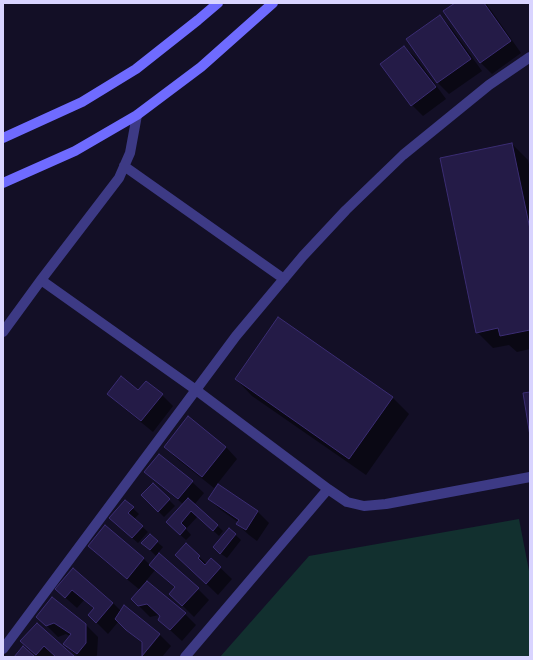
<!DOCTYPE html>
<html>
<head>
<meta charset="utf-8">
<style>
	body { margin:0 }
	#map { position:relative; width:533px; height:660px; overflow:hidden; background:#130f26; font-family:Poppins,sans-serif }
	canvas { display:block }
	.frame { position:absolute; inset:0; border:4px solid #d9d4ff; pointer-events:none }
</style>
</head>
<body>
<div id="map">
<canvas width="533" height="660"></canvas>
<div class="frame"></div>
</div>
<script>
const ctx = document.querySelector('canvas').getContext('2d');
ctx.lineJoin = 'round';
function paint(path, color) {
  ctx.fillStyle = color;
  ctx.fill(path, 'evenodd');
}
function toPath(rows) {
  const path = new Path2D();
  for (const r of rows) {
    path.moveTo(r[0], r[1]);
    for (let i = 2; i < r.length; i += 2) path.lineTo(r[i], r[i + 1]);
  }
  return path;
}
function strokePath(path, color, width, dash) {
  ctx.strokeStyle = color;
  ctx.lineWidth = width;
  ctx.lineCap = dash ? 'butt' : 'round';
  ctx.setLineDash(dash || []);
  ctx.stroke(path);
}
paint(toPath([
	[519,519,530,576,530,657,220,657,309,556]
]), '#12302f');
paint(toPath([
	[457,3,486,3,521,53,492,74,480,62],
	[440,16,451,28,482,71,449,94,438,83,407,39],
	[404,47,416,58,446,99,423,116,412,105],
	[512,144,528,160,530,169,530,349,517,352,509,345,493,348,477,332],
	[236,379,392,397,409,414,366,475,252,396],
	[138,391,162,395,173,406,153,432,120,405,108,394],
	[188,418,226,447,237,459,214,488,176,458,165,447],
	[159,455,192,482,204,493,194,505,223,531,219,536,198,516,186,529,191,535,186,540,173,528,183,504,157,483,145,472],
	[153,484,175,506,164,517,142,495],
	[218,486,258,512,269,523,257,541,249,535,237,524,238,522,221,510,209,499],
	[125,501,139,514,134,519,148,532,138,543,116,524],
	[105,527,144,559,150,565,157,557,148,548,157,542,163,547,158,553,198,589,209,600,194,617,182,605,175,588,155,570,146,581,185,614,196,625,182,641,159,620,161,616,159,615,150,617,132,599,140,590,100,557,89,546],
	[229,529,241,540,227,558,220,553],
	[199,557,207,564,211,559,232,579,218,595,188,566],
	[73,569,113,603,121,611,148,650,160,635,171,646,162,657,144,657,143,656,143,644,118,622,108,634,89,615,94,609,84,600,77,608,68,600,56,589],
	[38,617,86,625,98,637,97,655,96,657,78,657,64,644,70,636,66,634,58,637],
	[37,625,73,657,38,657,22,641]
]), '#0007');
const building = toPath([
	[455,3,484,3,511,41,480,63,443,11,455,3],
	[440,15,471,59,437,83,406,39,440,15],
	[404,46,436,87,411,106,380,64,404,46],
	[512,143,530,229,530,330,500,336,498,328,476,333,440,158,512,143],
	[278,317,393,397,349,459,235,379,278,317],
	[121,376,138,390,146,381,163,394,141,421,107,394,121,376],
	[530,392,530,436,523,393,530,392],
	[188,416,226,447,202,477,164,447,188,416],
	[159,454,193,481,178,499,144,472,159,454],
	[153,483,170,499,158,512,141,495,153,483],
	[218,484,258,511,246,530,236,524,239,520,208,499,218,484],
	[188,498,218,525,213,531,191,511,181,523,186,528,180,535,166,522,188,498],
	[125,500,134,507,128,513,143,526,132,538,109,518,125,500],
	[105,525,144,558,127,579,88,546,105,525],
	[229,528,236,534,220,554,213,547,229,528],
	[150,534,158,541,150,550,141,543,150,534],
	[186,543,200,556,198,558,205,565,211,558,221,567,206,584,175,555,186,543],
	[159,553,199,588,182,606,169,594,175,587,149,565,159,553],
	[73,568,113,603,96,623,88,615,94,608,72,590,65,598,55,589,73,568],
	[147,581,186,613,170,630,158,620,160,616,147,604,138,606,131,599,147,581],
	[52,597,86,624,86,643,77,654,63,644,71,634,54,623,46,626,36,617,52,597],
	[124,605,160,634,142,656,142,642,126,630,115,619,124,605],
	[37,623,75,657,56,657,44,646,36,655,20,641,37,623],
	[23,646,35,657,14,657,23,646]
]);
paint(building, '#241b47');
strokePath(building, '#3b2d73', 1);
strokePath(toPath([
	[124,166,284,279],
	[41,280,196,390,328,489],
	[3,332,41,280,119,178,130,153,137,115],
	[3,649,236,336,303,256,346,210,403,155,489,85,530,57],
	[185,657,328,489,347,502,364,506,386,504,530,477]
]), '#3d3a85', 10);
strokePath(toPath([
	[3,138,82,102,136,69,198,20,218,3],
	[3,183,75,151,137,115,201,67,273,3]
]), '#6f6bff', 10);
</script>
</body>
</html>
